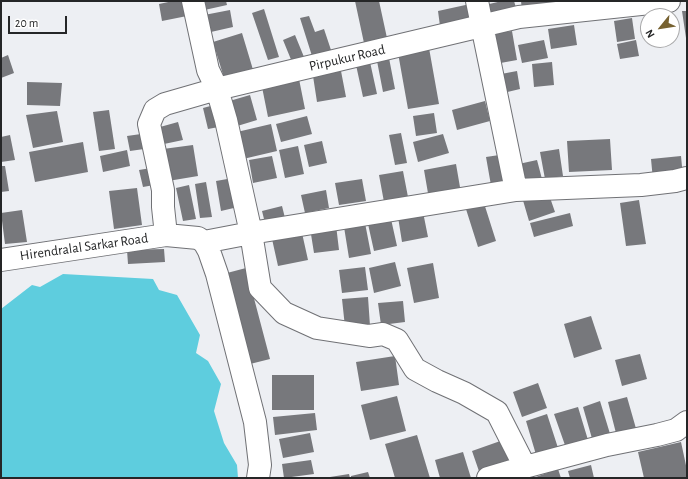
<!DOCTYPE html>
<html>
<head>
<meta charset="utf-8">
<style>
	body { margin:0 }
	#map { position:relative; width:688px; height:479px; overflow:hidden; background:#edeff3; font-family:"Alegreya Sans",sans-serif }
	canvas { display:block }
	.frame { position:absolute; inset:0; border:2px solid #252627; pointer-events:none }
	.north { position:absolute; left:640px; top:8px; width:40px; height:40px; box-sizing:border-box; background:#fff; border:1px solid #a8a8a9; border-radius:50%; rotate:240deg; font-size:11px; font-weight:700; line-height:16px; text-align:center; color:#252627 }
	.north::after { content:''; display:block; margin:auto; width:14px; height:18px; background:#776231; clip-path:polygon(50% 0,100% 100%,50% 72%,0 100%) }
	.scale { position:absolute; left:8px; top:16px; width:59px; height:18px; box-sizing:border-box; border:2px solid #252627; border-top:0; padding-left:5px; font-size:12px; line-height:14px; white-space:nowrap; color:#252627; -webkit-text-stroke:3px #fff; paint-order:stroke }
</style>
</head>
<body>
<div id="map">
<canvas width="688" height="479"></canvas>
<div class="frame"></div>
<div class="north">N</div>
<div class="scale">20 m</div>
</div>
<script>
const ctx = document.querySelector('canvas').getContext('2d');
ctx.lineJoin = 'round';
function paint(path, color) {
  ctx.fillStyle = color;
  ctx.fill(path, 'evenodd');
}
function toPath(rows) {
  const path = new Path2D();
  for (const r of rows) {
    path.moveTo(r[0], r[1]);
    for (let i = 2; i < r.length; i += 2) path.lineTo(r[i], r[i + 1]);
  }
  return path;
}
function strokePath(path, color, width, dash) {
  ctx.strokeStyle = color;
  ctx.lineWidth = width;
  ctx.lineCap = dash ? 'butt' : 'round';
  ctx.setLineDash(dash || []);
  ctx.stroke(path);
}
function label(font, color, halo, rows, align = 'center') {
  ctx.font = font + ' "Alegreya Sans",sans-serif';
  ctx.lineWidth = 4;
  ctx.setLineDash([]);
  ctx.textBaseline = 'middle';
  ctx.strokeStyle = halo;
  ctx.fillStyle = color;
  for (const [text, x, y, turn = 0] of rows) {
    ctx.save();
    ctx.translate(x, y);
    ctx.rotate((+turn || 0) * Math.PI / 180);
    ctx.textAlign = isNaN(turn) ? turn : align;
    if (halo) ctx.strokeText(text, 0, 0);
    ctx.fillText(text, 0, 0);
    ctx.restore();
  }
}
paint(toPath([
	[63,274,153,279,159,290,177,295,200,335,196,353,208,361,221,384,214,411,224,443,237,465,238,478,1,478,1,309,32,285,40,287]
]), '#5ecdde');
paint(toPath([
	[173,1,184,1,187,16,162,21,159,4],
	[198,1,226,1,227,5,200,11],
	[355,1,379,1,387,38,364,43],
	[502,1,514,1,517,11,488,17,485,5],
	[521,1,570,1,522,11],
	[470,4,473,19,440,26,438,11],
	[264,9,279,57,268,60,252,13],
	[230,10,233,27,202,34,199,16],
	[682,11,687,11,687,37,686,38],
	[309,16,315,32,324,29,331,50,312,56,300,18],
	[632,18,635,39,617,42,614,21],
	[574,25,577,45,551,49,548,29],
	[512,31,517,60,495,64,490,34],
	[242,33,254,73,225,81,213,42],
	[295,35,304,57,292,62,283,40],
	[544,40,548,58,522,63,518,45],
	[636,40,639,56,620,59,617,44],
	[429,48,439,104,408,109,398,53],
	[8,55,14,73,1,78,1,58],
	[389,58,395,89,383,92,377,61],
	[370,62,377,94,363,97,356,65],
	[552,62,554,85,534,87,532,64],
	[341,71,346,97,317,102,313,76],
	[517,71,520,89,499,94,496,75],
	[299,79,305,109,268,117,262,87],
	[27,82,62,83,60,106,27,105],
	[250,95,257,120,234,127,226,102],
	[485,101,490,121,457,130,452,110],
	[218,104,224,126,208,129,203,108],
	[109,110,115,149,99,151,93,112],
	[57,111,63,142,33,148,26,115],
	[434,113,437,133,416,136,413,116],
	[307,116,312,134,281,142,276,124],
	[178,122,183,140,164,144,160,127],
	[271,124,277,151,243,159,237,132],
	[401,133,407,163,395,165,389,135],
	[141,134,144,149,130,151,127,136],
	[443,134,449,153,418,162,413,142],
	[10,135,15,160,1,162,1,137],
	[610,139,612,170,569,172,567,141],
	[322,141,327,163,309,167,304,145],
	[83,142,88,172,35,182,29,152],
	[193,145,198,176,168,181,163,149],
	[298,146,304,174,285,178,279,150],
	[559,149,563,176,545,179,540,152],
	[127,150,130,166,103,172,100,156],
	[506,154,512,188,492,191,486,157],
	[272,156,277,178,253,183,249,160],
	[681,156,683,177,653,180,651,159],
	[537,160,542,179,519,185,514,165],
	[456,164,461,193,429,199,424,170],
	[1,166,5,166,9,191,1,192],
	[151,168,154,185,143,187,139,170],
	[403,171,408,197,384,202,379,175],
	[233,178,238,207,221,211,216,181],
	[362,179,366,201,339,205,335,183],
	[206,182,212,217,200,218,195,184],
	[189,185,196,219,183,221,176,188],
	[137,188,142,225,114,229,109,191],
	[547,189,555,212,529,221,522,197],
	[326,190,329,208,305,213,301,195],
	[483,200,496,241,478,247,465,206],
	[639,200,646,244,626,246,620,203],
	[282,206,286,222,266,227,262,211],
	[22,210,27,242,5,244,1,213],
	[423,212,428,237,402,242,398,217],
	[570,213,573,226,534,237,530,223],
	[391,219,397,246,374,251,368,224],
	[365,223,371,254,349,258,344,227],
	[336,225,339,250,314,253,310,228],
	[302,233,308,260,278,266,272,239],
	[164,249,165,262,128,264,127,250],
	[395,262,401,286,374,293,369,268],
	[433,263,439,298,414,303,407,268],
	[365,267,368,290,342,293,339,270],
	[246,268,270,359,250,364,227,273],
	[368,297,370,326,345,327,342,299],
	[403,301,405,322,381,325,378,303],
	[591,316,602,349,574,358,564,324],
	[640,354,647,379,622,386,615,360],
	[395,356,399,385,361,391,356,362],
	[272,375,314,375,314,410,272,410],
	[538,383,547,408,522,417,513,392],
	[397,396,406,431,370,440,361,405],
	[627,397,637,432,617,437,608,402],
	[600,401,611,437,593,442,583,407],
	[578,407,588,440,566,448,554,414],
	[315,413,317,430,275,435,273,417],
	[547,414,559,451,537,458,526,421],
	[310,433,314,452,283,458,279,439],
	[417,435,430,478,395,478,385,444],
	[506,439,515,465,481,477,472,451],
	[681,442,687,470,687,478,644,478,638,452],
	[463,452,471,478,440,478,435,460],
	[311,460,314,474,284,478,282,464],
	[591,465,594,478,570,478,568,471],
	[558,469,561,478,533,478],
	[368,472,370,478,351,478,351,476],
	[349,474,350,478,330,478,330,477]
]), '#77787c');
const street = toPath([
	[193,1,208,70,217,89,226,120,251,233,516,190,641,185,675,181,687,178],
	[477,1,516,190],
	[166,235,163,207,163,190,149,124,155,110,165,104,217,89,296,70,519,17,669,1],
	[204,242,251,233,260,288,284,313,317,328,369,336,383,334,397,340,415,369,437,381,464,393,497,412,525,467,488,478],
	[1,260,166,235,198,238,204,242,209,251,217,274,255,422,260,465,258,478],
	[525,467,607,445,657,435,676,430,687,422]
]);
strokePath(street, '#707175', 24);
strokePath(street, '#fff', 22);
label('14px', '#252627', '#fff', [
	["Pirpukur Road",347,58,-13],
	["Hirendralal Sarkar Road",84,247,-8]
]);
</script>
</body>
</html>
